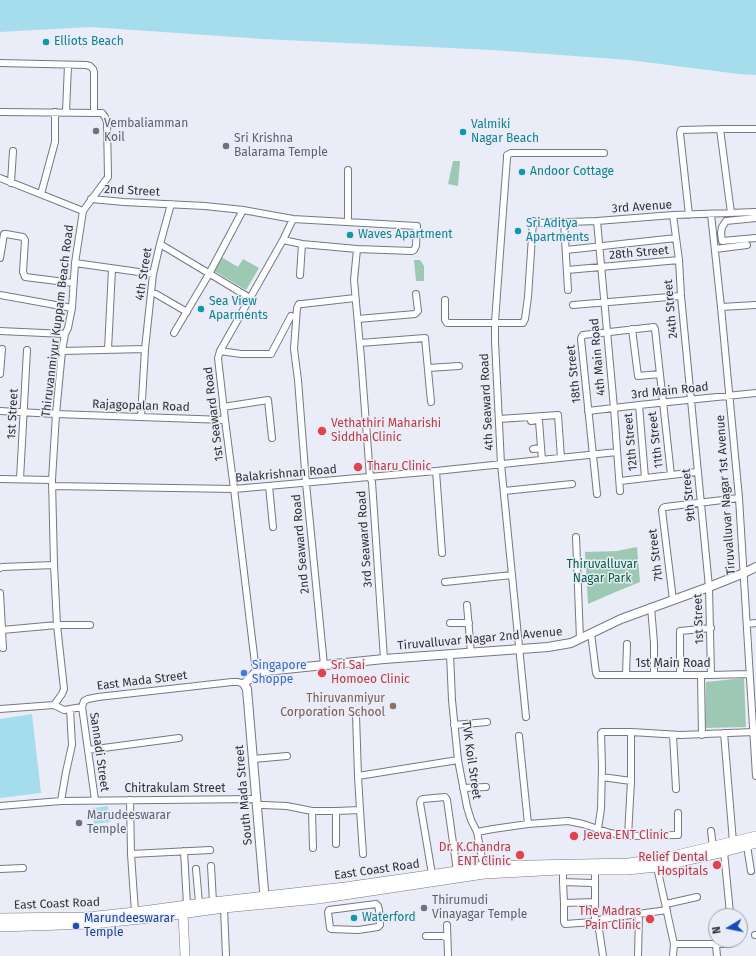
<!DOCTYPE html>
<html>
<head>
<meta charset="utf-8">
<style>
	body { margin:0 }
	#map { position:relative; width:756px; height:956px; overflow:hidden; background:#eaecf8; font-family:"Fira Sans",sans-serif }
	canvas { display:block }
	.north { position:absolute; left:708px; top:908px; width:40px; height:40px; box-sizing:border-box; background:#eaecf8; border:1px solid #a0a1aa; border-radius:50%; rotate:260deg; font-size:11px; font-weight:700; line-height:16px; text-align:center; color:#303135 }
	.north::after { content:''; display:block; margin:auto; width:14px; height:18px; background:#144cb7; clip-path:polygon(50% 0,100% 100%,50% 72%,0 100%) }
</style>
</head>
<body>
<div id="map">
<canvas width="756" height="956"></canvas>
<div class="north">N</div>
</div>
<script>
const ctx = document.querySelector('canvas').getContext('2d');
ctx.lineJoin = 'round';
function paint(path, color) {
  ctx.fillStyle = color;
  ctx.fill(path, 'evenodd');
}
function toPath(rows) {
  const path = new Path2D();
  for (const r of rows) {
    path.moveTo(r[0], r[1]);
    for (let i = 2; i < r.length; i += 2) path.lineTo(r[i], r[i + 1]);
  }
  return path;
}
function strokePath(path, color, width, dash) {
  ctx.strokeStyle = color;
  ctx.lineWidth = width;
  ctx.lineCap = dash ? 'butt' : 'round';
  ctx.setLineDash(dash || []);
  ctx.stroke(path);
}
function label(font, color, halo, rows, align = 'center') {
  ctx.font = font + ' "Fira Sans",sans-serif';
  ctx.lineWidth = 3;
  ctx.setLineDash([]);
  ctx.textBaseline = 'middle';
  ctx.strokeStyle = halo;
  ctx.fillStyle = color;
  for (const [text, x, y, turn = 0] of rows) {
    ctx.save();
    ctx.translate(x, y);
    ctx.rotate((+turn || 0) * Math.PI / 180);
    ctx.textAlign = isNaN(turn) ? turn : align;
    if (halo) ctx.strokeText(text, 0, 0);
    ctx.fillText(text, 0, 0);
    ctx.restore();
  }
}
paint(toPath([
	[453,161,460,161,458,186,448,184],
	[221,257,238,267,243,259,259,268,246,290,214,271],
	[414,260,420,260,424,266,424,281,416,281],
	[637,547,640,582,618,591,588,604,585,552,617,551],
	[744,678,746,727,705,728,706,682]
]), '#9dc8b3');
paint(toPath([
	[0,0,756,0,756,75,739,74,629,60,492,50,263,39,91,27,0,32],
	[32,714,41,793,0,798,0,719],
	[108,806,109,814,107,815,107,817,109,817,110,822,94,824,92,808]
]), '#a6dded');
const street = toPath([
	[0,63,86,65,90,66,93,69,94,72,94,112],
	[0,112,97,113,102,113,105,117,107,122,108,177,83,211,75,263,72,308,68,328,65,334,62,351,56,414,52,480,54,565,57,625,64,689,62,694,54,705],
	[66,112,68,65],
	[720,129,731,213],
	[0,178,83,211],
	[11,183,13,151],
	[41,194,55,142,55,112],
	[91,199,124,202,205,206,243,210,293,219,417,226,416,246,414,250,412,251,357,249,302,244,283,240],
	[711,214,721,307,739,498,756,776],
	[673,215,679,260,681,296,709,587,711,675],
	[689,215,680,133,681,130,720,129,756,129],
	[756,218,726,221,722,227,721,233,722,241,756,238],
	[348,221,348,170],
	[597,221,614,408,620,491],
	[564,222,568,290],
	[538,223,597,221,673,215,756,212],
	[160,244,250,298],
	[357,249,354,280,361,358,370,477,372,482,384,659],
	[715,249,747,245],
	[566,250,676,238],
	[0,258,4,234,6,234,23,237,25,240,23,272,25,277,73,283],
	[75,263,153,274],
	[567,270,679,260],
	[300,275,302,244],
	[156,294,187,312],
	[0,295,72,308],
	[445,300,445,320,447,323,523,323,525,319,528,297,533,221],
	[573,305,681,296],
	[721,307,756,305],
	[358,319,415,314,418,311,416,294],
	[632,329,638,376,660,374],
	[0,331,65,334],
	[174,333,209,274,243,210],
	[360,343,425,338,431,402],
	[108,350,112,269],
	[62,351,145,349],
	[220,351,241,354,271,354,291,316],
	[428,368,459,366],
	[0,374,2,349],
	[639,405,645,478],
	[223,407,268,400,272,438],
	[0,411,56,414,225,420],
	[588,411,639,405,756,393],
	[141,417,145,349,153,274,160,244,171,204],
	[499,419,558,415,561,458],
	[531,421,536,420,539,421,542,460],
	[533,449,541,448],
	[436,471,442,553],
	[0,479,52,480],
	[20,479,27,350],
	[620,481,697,472],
	[52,486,234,489,436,471,617,452],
	[269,486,273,527],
	[504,491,572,484],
	[597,494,581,339,582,336,583,335,654,327,655,329,671,475],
	[576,537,580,639],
	[0,568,2,567,54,565],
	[445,582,512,575],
	[0,593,3,648],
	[673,600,662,510,663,508,665,507,739,498],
	[467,605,471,653],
	[651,607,654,643,654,675],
	[450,623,469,623],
	[747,624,756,623],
	[2,630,57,625,90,625],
	[591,633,596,673,597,675,711,675,749,674],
	[450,654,452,700,458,760,467,807,471,820,477,832,484,869],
	[324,665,306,483,298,380,294,349,297,308,299,304,302,304,355,298],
	[256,672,234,489,225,420,218,358,220,351,283,240,293,219],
	[626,675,627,644],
	[680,675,680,631,711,628],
	[701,675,702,735],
	[82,707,95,800],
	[0,709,54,705,64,710,82,707,84,701,88,699,98,697,232,682,238,682,244,684],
	[526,717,501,464,495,341,495,322,503,211,507,158,507,155,511,153,604,153],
	[454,725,487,722],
	[724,733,733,842],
	[673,735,676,789],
	[519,736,528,824],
	[88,750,179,738],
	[253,759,287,756],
	[358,776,458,760],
	[602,777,631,781],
	[463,788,486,787],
	[130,800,131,854,135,912],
	[61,801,66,772,72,745,70,709],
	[257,805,263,805,287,806,312,811,336,811,360,810,358,776,356,715],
	[0,806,61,801,256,799],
	[360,810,363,854],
	[312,811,313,848],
	[336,811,336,844],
	[598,829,601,809,602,767,601,733,602,732,631,732,681,735,753,732],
	[711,831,713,847],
	[477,832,493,829,528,824,568,821,583,824,610,833,628,836,675,835,678,835,678,813],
	[628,836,631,781,631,732],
	[747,846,751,871],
	[184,851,187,905],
	[724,852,730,913],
	[131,854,210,850],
	[211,866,213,902],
	[657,867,674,944,673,956],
	[0,869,23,868],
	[196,869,199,903],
	[563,870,563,882,592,883,595,885],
	[595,870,595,902],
	[432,874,420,803,421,800,423,799,445,797,447,800,457,871],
	[563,882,564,903,564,922,565,924,593,922,595,920,595,902,564,903],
	[376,904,378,906,379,910,380,925,378,927,358,930,331,929,330,928,328,912,329,910,376,904],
	[666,904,697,897],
	[224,908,226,956],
	[447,925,448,956],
	[755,935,756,935],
	[426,936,443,936,447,938],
	[674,944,729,944],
	[716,945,717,956],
	[603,956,598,923,599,920,602,919,667,910],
	[638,956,639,914]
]);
const secondary = toPath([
	[265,902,247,689,244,684,256,672,384,659,548,647,571,643,621,619,709,587,744,573,756,567]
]);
const primary = toPath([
	[183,913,185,956],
	[0,918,87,917,135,912,187,905,345,887,457,871,483,866,629,863,668,857,756,836],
	[0,927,92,924,151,918,224,908,318,899,484,874,561,870,627,870,657,867,724,852,756,843]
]);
strokePath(street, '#767882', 8);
strokePath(secondary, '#767882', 10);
strokePath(primary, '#767882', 10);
strokePath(street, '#fff', 6);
strokePath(secondary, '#fff', 8);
strokePath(primary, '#fff', 9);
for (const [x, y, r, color] of [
	[46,42,4,"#0f9aa8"],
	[96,131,4,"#6b7280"],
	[463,132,4,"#0f9aa8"],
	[226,146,4,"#6b7280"],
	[522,172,4,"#0f9aa8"],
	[518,231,4,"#0f9aa8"],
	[350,235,4,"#0f9aa8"],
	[201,309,4,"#0f9aa8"],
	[322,431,5,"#e0444e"],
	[358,467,5,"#e0444e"],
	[244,673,4,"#3f7fe0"],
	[322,673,5,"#e0444e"],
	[393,706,4,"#8d6e63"],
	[79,823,4,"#6b7280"],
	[574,836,5,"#e0444e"],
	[520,855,5,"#e0444e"],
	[717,865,5,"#e0444e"],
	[424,908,4,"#6b7280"],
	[354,918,4,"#0f9aa8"],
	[650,919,5,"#e0444e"],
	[76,926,4,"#1a4fb4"]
]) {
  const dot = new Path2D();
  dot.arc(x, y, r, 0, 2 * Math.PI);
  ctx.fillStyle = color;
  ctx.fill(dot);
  strokePath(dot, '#eaecf8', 1.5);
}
label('12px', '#0d838f', '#eaecf8', [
	["Elliots Beach",54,42],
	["Valmiki",471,125],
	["Nagar Beach",471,139],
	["Andoor Cottage",530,172],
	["Sri Aditya",526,224],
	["Apartments",526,238],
	["Waves Apartment",358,235],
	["Sea View",209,302],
	["Aparments",209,316],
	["Waterford",362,918]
], 'left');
label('12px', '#5b616d', '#eaecf8', [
	["Vembaliamman",104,124],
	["Koil",104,138],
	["Sri Krishna",234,139],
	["Balarama Temple",234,153],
	["Marudeeswarar",87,816],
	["Temple",87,830],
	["Thirumudi",432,901],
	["Vinayagar Temple",432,915]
], 'left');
label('12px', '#303135', '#eaecf8', [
	["2nd Street",132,191,3],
	["3rd Avenue",642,207,-4],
	["28th Street",639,253,-5],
	["4th Street",144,274,-81],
	["24th Street",671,309,-95],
	["Thiruvanmiyur Kuppam Beach Road",58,321,-83],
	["4th Main Road",598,357,-95],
	["18th Street",574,374,-96],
	["3rd Main Road",670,391,-6],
	["4th Seaward Road",487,402,-93],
	["Rajagopalan Road",141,406,2],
	["1st Street",13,414,-87],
	["1st Seaward Road",214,414,-97],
	["11th Street",656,440,-97],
	["12th Street",631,442,-95],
	["Balakrishnan Road",286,474,-5],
	["9th Street",689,495,-96],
	["Tiruvalluvar Nagar 1st Avenue",726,495,-94],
	["3rd Seaward Road",365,539,-94],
	["2nd Seaward Road",301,544,-95],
	["7th Street",656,555,-97],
	["1st Street",699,619,-92],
	["Tiruvalluvar Nagar 2nd Avenue",480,639,-5],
	["1st Main Road",673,664],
	["East Mada Street",142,681,-7],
	["Sannadi Street",99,752,82],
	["TVK Koil Street",471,760,82],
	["Chitrakulam Street",175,789],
	["South Mada Street",244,795,-95],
	["East Coast Road",377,870,-8],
	["East Coast Road",57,904,-2]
]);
label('12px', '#be3a42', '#eaecf8', [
	["Vethathiri Maharishi",331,424],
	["Siddha Clinic",331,438],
	["Tharu Clinic",367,467],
	["Sri Sai",331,666],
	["Homoeo Clinic",331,680],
	["Jeeva ENT Clinic",583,836],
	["Dr. K.Chandra",511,848,"right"],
	["ENT Clinic",511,862,"right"],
	["Relief Dental",708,858,"right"],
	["Hospitals",708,872,"right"],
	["The Madras",641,912,"right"],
	["Pain Clinic",641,926,"right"]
], 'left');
label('12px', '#066043', '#eaecf8', [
	["Thiruvalluvar",602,565],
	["Nagar Park",602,579]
]);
label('12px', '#366cbe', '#eaecf8', [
	["Singapore",252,666],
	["Shoppe",252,680]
], 'left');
label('12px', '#785e54', '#eaecf8', [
	["Thiruvanmiyur",385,699],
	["Corporation School",385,713]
], 'right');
label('12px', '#164399', '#eaecf8', [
	["Marundeeswarar",84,919],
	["Temple",84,933]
], 'left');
</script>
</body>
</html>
